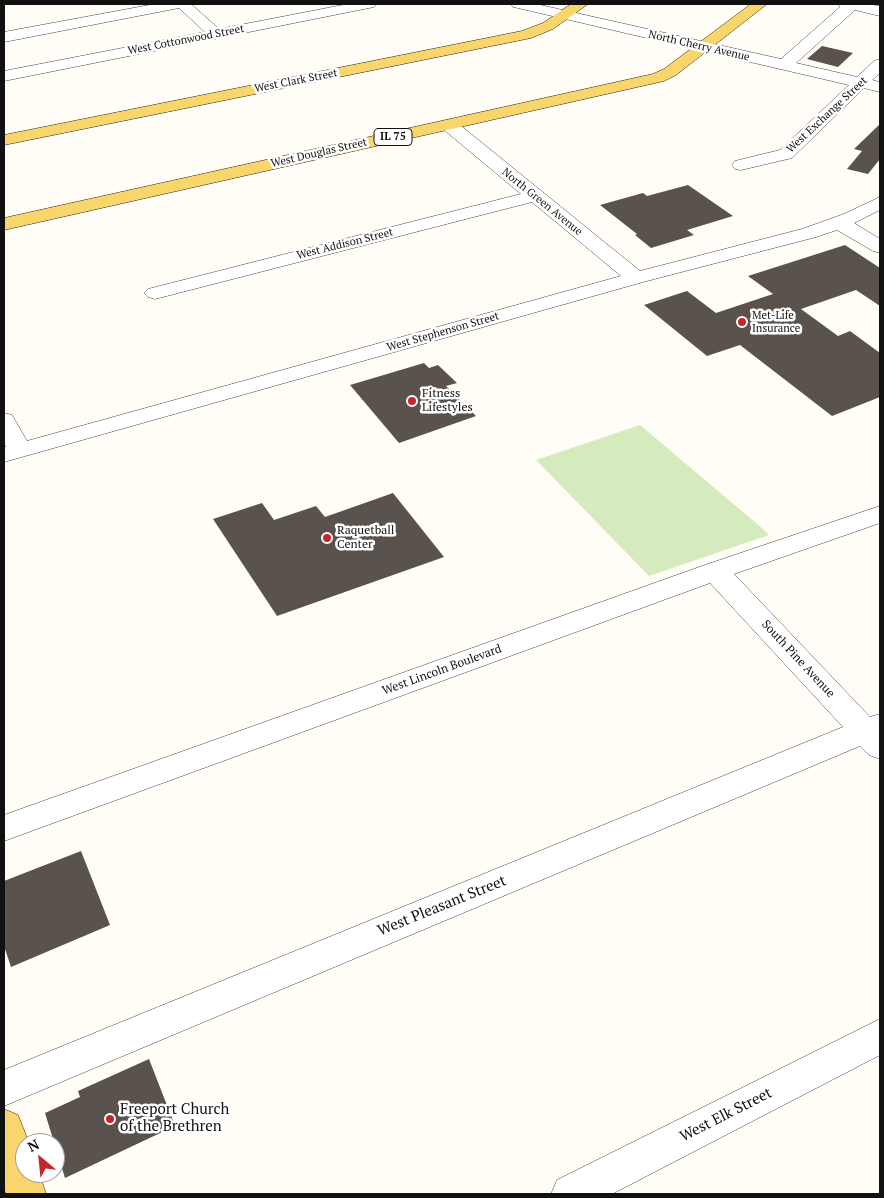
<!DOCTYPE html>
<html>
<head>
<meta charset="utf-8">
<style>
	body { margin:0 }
	#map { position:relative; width:884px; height:1198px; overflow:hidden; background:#fffdf5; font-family:"PT Serif",serif }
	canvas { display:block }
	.frame { position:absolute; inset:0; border:5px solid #111; pointer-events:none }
	.north { position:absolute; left:15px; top:1133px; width:50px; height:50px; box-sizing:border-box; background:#fff; border:1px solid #a0a0a0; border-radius:50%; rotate:332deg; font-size:14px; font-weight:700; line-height:20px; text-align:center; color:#111 }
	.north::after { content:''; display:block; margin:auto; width:18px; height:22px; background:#c4262e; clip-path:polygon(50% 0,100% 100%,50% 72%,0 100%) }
</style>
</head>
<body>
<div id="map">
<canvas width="884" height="1198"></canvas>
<div class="frame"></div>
<div class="north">N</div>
</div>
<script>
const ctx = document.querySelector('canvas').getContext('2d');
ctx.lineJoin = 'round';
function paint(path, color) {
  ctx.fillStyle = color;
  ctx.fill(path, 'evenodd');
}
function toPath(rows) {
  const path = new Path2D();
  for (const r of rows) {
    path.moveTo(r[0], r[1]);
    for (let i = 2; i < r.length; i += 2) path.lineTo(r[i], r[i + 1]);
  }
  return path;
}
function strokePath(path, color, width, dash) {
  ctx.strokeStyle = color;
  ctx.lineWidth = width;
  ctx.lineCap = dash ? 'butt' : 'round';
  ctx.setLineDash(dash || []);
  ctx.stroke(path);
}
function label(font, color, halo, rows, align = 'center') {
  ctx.font = font + ' "PT Serif",serif';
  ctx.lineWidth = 5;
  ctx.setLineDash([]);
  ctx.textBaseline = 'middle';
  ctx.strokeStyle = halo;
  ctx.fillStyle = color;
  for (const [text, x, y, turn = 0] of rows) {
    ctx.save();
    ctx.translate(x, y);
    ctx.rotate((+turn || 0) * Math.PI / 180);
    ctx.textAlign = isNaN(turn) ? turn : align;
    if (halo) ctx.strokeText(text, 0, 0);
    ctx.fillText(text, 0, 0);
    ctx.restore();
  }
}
paint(toPath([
	[640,425,763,529,769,535,649,576,536,460]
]), '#d5ebbd');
paint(toPath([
	[822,46,853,53,838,67,807,59],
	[880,124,880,159,868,174,847,169,862,151,854,149],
	[688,185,733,216,687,230,694,235,651,248,635,235,637,234,600,205,643,193,647,196],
	[845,245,880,268,880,306,856,290,801,309,838,336,850,331,880,353,880,397,832,416,740,345,707,356,644,305,687,291,716,313,773,294,748,276],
	[424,363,429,368,438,365,457,383,446,386,476,416,399,443,350,385],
	[393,493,444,557,277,616,213,519,262,503,274,520,316,506,325,517],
	[81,851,110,925,11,967,4,946,4,881],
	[149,1059,175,1126,65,1178,45,1113,80,1097,78,1091]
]), '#5a524d');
const minor = toPath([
	[155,4,191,4,219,29,348,4,376,4,374,7,4,81,4,71,205,32,179,8,4,42,4,32,155,4],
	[511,4,536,4,781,59,840,7,838,4,866,4,880,6,880,16,855,10,796,63,857,77,874,61,880,59,880,73,872,80,880,82,880,92,864,88,792,158,741,170,735,169,732,165,735,161,780,150,849,85,518,8,513,7,511,4],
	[449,120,455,121,640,271,802,229,844,214,880,197,880,210,854,223,880,239,880,253,873,251,837,230,816,237,643,282,4,462,4,447,6,447,4,443,4,413,12,415,27,441,621,276,532,202,155,299,148,297,144,293,148,289,521,194,443,129,440,125,443,121,449,120],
	[880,506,880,523,734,574,870,717,880,714,880,759,869,755,860,746,4,1106,4,1070,843,727,710,583,4,841,4,815,705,565,880,506],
	[880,1019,880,1055,612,1194,551,1194,557,1180,880,1019]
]);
const major = toPath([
	[571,4,588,4,553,29,531,38,4,145,4,135,522,31,543,23,571,4],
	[751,4,767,4,676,75,664,81,4,230,4,218,653,74,664,69,751,4],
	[4,1109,18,1115,29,1143,25,1143,25,1173,39,1173,46,1194,6,1194,4,1187,4,1109]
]);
strokePath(minor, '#444', 1);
strokePath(major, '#222', 1);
paint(minor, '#fff');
paint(major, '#f9d66b');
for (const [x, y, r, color] of [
	[742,322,5,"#c4262e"],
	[412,401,5,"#c4262e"],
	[327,538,5,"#c4262e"],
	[110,1119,5,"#c4262e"]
]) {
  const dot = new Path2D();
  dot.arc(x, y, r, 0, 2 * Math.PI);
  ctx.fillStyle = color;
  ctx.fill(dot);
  strokePath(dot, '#fff', 2);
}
label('11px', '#111', '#fff', [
	["West Cottonwood Street",186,40,-11],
	["North Cherry Avenue",699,46,13],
	["West Clark Street",296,81,-11],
	["West Exchange Street",827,115,-43],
	["West Douglas Street",319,153,-13],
	["North Green Avenue",542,202,39],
	["West Addison Street",345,244,-14],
	["West Stephenson Street",443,332,-16]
]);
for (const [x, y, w] of [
	[393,137,38]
]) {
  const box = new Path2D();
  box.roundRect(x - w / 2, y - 8.5, w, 17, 4);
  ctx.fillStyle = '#fff';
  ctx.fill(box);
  strokePath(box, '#111', 1);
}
label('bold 11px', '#111', null, [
	["IL 75",393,137]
]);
label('11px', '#111', '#fff', [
	["Met-Life",752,316],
	["Insurance",752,329]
], 'left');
label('12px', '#111', '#fff', [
	["Fitness",422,394],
	["Lifestyles",422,408],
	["Raquetball",337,531],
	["Center",337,545]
], 'left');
label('12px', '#111', '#fff', [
	["South Pine Avenue",798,659,47],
	["West Lincoln Boulevard",442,670,-20]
]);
label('15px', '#111', '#fff', [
	["West Pleasant Street",442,906,-22],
	["West Elk Street",726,1115,-27]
]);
label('15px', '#111', '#fff', [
	["Freeport Church",120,1110],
	["of the Brethren",120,1127]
], 'left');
</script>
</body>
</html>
